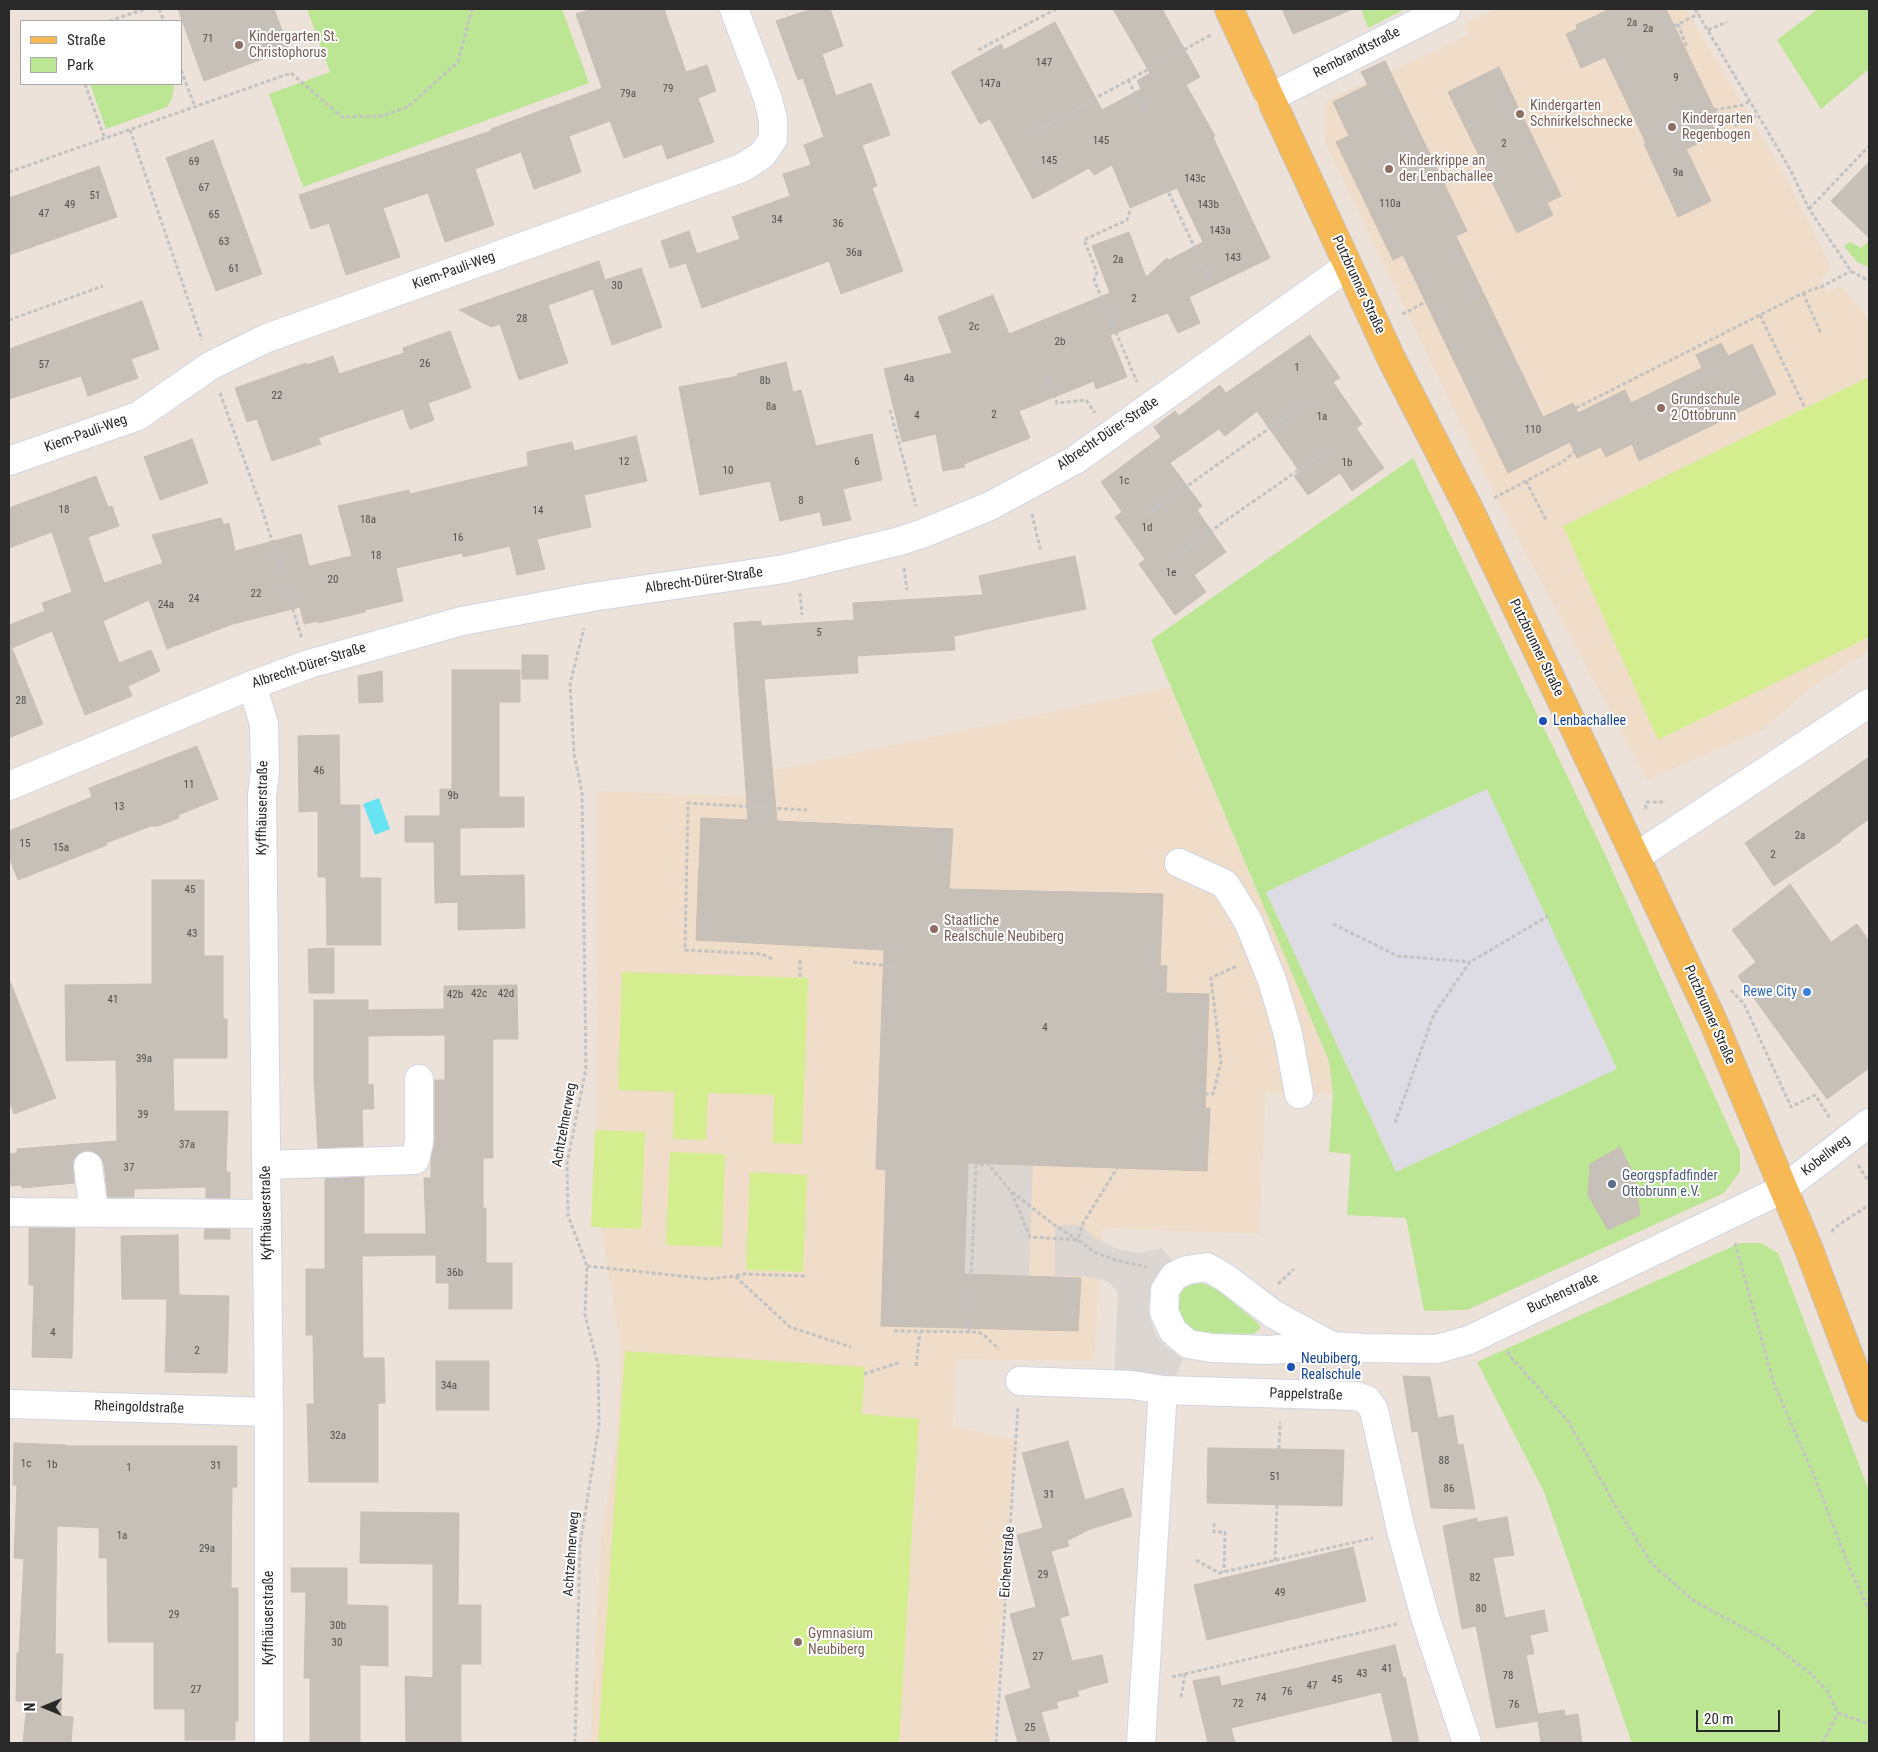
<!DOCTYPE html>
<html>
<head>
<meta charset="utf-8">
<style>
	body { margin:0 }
	#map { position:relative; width:1878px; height:1752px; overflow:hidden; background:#ece2da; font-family:"Roboto Condensed",sans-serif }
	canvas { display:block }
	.frame { position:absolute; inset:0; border:10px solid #292929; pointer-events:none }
	.legend { position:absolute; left:20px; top:20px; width:162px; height:65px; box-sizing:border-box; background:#fff; border:1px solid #a9a9a9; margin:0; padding:6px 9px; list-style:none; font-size:15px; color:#292929 }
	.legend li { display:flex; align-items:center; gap:10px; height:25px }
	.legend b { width:25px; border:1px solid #a9a9a9 }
	.north { position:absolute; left:20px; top:1682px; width:50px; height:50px; -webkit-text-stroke:4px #fff; paint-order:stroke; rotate:270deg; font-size:14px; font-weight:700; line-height:20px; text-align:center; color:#292929 }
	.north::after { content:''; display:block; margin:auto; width:18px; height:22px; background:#292929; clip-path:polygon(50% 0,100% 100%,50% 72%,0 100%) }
	.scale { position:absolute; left:1696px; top:1710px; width:84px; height:22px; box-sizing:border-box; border:2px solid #292929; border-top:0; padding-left:6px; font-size:15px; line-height:18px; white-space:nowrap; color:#292929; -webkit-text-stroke:4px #fff; paint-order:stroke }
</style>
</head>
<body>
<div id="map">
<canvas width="1878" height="1752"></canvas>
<div class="frame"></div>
<ul class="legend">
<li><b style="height:6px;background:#f7b955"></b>Straße</li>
<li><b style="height:14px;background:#bce694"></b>Park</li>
</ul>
<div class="north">N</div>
<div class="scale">20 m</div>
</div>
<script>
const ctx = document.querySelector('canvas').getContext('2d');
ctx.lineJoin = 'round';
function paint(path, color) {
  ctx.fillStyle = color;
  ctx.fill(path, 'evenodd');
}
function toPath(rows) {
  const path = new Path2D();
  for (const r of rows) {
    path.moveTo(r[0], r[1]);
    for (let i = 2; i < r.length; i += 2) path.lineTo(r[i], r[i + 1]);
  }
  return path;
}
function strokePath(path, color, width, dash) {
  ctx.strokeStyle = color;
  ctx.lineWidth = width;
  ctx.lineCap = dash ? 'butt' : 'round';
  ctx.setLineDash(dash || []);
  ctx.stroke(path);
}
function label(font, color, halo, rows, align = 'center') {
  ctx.font = font + ' "Roboto Condensed",sans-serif';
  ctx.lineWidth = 4;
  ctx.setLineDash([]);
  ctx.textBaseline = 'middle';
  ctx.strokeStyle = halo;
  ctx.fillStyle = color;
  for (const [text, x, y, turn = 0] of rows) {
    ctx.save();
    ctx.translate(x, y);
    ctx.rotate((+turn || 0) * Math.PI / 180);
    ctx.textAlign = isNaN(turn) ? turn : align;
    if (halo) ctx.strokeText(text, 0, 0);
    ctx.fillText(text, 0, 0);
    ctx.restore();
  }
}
paint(toPath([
	[1488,789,1617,1069,1396,1172,1266,892]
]), '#dddce4');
paint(toPath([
	[1497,9,1686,9,1788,181,1831,267,1821,278,1823,286,1828,292,1841,286,1869,319,1869,651,1810,688,1764,729,1647,780,1496,497,1325,142,1326,101,1469,35,1464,24],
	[1170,687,1329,1061,1333,1094,1266,1093,1259,1234,1102,1228,1094,1361,957,1359,953,1426,1015,1440,993,1743,590,1743,601,1540,617,1435,621,1348,597,1202,596,791,742,796,776,794,774,770]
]), '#efddc9');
paint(toPath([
	[307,9,562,9,589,83,303,187,269,94,330,72],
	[1361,9,1405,9,1368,28],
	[1818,9,1869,9,1869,69,1821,109,1777,40],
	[90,84,173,84,174,87,172,98,167,107,106,129],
	[1869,241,1869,267,1857,262,1844,246,1850,242,1861,248],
	[1413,458,1604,852,1740,1152,1740,1172,1724,1193,1467,1310,1424,1311,1406,1218,1347,1215,1351,1154,1329,1152,1333,1094,1329,1061,1151,640],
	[1487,789,1617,1069,1396,1172,1266,892],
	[1740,1243,1761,1243,1778,1253,1869,1491,1869,1743,1632,1743,1544,1492,1477,1362],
	[1202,1283,1219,1291,1259,1324,1260,1329,1253,1334,1205,1333,1195,1332,1187,1328,1178,1313,1177,1304,1179,1295,1185,1288,1193,1284]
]), '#bce694');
paint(toPath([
	[1869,377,1869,637,1658,740,1563,526],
	[622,972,808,978,802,1144,773,1143,774,1095,708,1093,706,1140,673,1139,674,1092,618,1090],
	[595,1130,645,1132,641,1229,591,1227],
	[670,1152,725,1154,722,1247,666,1245],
	[750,1172,807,1175,803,1272,746,1270],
	[625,1351,865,1367,862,1414,919,1419,899,1743,598,1743]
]), '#d4ee8f');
paint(toPath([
	[968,1163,1033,1165,1029,1277,964,1275],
	[1068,1225,1082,1225,1095,1238,1118,1249,1140,1253,1162,1248,1173,1262,1158,1275,1151,1290,1148,1307,1151,1321,1157,1337,1166,1347,1183,1358,1176,1376,1114,1374,1118,1292,1110,1283,1104,1280,1083,1276,1055,1276,1055,1226]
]), '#dcd6d2');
paint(toPath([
	[379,798,390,829,375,835,363,804]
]), '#68e3f4');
const building = toPath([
	[178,9,274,9,289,49,204,81,178,9],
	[592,9,664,9,686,72,707,65,716,91,698,98,714,142,667,159,662,144,624,158,610,121,569,136,581,172,534,189,521,152,475,169,494,225,445,242,428,193,383,208,400,257,346,275,329,223,311,229,299,195,491,131,491,129,602,88,576,14,592,9],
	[812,9,830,9,843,46,822,54,836,96,871,83,890,135,862,145,877,186,872,188,903,271,841,294,829,261,702,308,686,263,670,268,661,241,689,231,697,254,740,239,732,217,790,196,783,174,811,165,804,145,824,137,803,78,798,80,776,21,812,9],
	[1113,9,1162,9,1200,77,1186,85,1215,136,1213,137,1217,146,1270,258,1189,297,1200,323,1178,333,1168,313,1110,335,1127,377,1096,389,1094,381,1019,411,1030,438,964,464,965,467,943,471,936,434,902,442,884,369,952,353,938,317,993,295,1009,334,1110,293,1092,246,1129,232,1146,277,1167,258,1169,260,1203,242,1177,188,1130,208,1112,165,1094,175,1089,168,1033,199,990,119,980,124,951,72,1001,44,1004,50,1055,22,1102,110,1141,89,1137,81,1150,73,1113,9],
	[1282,9,1353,9,1293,34,1282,9],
	[1610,9,1666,9,1720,121,1712,125,1717,135,1686,149,1711,201,1678,217,1644,144,1646,143,1605,57,1581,68,1566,34,1577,29,1576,25,1610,9],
	[1385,61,1467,231,1456,236,1543,417,1573,403,1578,413,1625,390,1631,403,1702,368,1696,355,1721,343,1728,356,1752,344,1776,394,1639,461,1632,444,1606,457,1601,447,1577,458,1570,442,1508,473,1403,255,1393,260,1336,142,1349,136,1333,102,1368,85,1361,72,1385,61],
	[1499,67,1561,196,1547,203,1553,215,1517,233,1448,92,1499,67],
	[213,140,262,274,216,291,166,158,213,140],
	[1869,162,1869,238,1831,201,1869,162],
	[99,166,117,217,9,255,9,198,99,166],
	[599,261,605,280,641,268,662,327,612,345,593,289,548,305,568,363,519,380,500,324,491,327,459,310,599,261],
	[142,301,159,349,131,359,138,378,88,396,81,376,9,399,9,349,142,301],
	[450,331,471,388,428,403,434,420,410,429,403,409,318,438,321,444,272,461,257,419,247,422,235,388,306,363,307,365,333,356,339,374,404,353,403,348,450,331],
	[1310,335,1340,378,1333,382,1362,424,1356,428,1384,468,1352,491,1340,473,1308,495,1294,476,1300,472,1257,411,1225,436,1219,429,1170,463,1202,506,1197,510,1226,552,1194,575,1206,592,1175,615,1139,564,1145,559,1115,517,1122,512,1101,482,1161,437,1154,427,1175,411,1179,416,1220,385,1226,393,1310,335],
	[786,362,793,392,801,390,816,446,872,434,882,480,843,489,851,520,823,526,820,512,780,521,770,481,700,495,679,387,738,376,737,374,786,362],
	[636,436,647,481,584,495,591,527,537,539,545,569,517,575,510,546,463,557,462,553,396,568,403,601,365,610,365,612,318,623,318,621,304,624,300,607,233,624,167,649,149,600,103,621,119,663,151,650,160,671,128,686,132,696,85,715,52,631,12,648,43,724,9,738,9,625,45,611,42,603,72,592,52,532,9,548,9,508,96,476,108,507,112,506,119,526,88,537,104,583,163,563,152,535,221,518,224,525,229,523,235,551,301,534,309,566,352,556,338,506,409,490,410,494,528,466,527,452,572,442,574,451,636,436],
	[192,439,208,483,160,500,144,457,192,439],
	[1075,556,1086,609,954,636,955,650,857,656,858,673,764,679,777,821,953,829,949,889,1163,894,1160,966,1167,966,1166,993,1209,994,1205,1108,1210,1108,1207,1171,968,1163,964,1274,1081,1278,1078,1331,881,1326,886,1170,876,1169,884,950,696,940,701,818,748,820,734,623,761,621,761,626,854,620,853,603,983,595,979,576,1075,556],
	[522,655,548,655,548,679,522,679,522,655],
	[452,670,520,670,520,702,499,702,499,797,524,797,524,827,460,828,460,876,524,875,525,928,458,930,458,902,435,903,434,842,405,842,405,816,440,816,440,789,452,789,452,670],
	[382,671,383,702,359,703,358,676,382,671],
	[339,735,340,805,360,805,360,878,381,878,381,945,327,945,326,877,318,877,318,811,299,812,298,736,339,735],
	[197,746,218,799,178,815,179,818,158,826,151,826,106,843,107,845,18,880,9,857,9,831,92,797,89,788,197,746],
	[1869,757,1869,819,1840,840,1841,841,1774,886,1745,843,1869,757],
	[152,880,204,880,204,956,223,956,223,1019,227,1019,227,1058,173,1058,174,1111,228,1111,226,1172,230,1172,230,1198,206,1198,206,1187,134,1189,134,1197,108,1197,104,1164,101,1157,94,1152,87,1150,78,1154,73,1160,74,1183,22,1188,22,1185,11,1186,9,1154,17,1153,17,1149,117,1141,116,1060,66,1061,65,985,152,984,152,880],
	[1790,884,1831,942,1857,924,1869,941,1869,1068,1827,1099,1738,976,1756,962,1732,930,1790,884],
	[334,948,334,993,309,993,308,949,334,948],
	[9,981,10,981,56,1098,14,1114,9,1100,9,981],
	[517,985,518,1039,493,1039,493,1158,483,1158,483,1208,486,1208,486,1263,512,1263,512,1309,449,1309,449,1283,436,1283,436,1255,362,1256,363,1358,384,1358,385,1403,378,1403,378,1482,309,1482,307,1404,314,1404,313,1335,306,1335,306,1269,325,1269,325,1179,364,1177,364,1234,426,1234,424,1178,431,1178,431,1159,435,1142,435,1080,445,1080,445,1035,368,1036,368,1085,373,1084,374,1109,362,1109,363,1146,318,1148,314,1079,314,1000,368,1000,368,1010,444,1009,444,986,517,985],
	[1620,1147,1633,1173,1640,1215,1608,1230,1588,1195,1590,1164,1620,1147],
	[29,1228,75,1228,72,1358,32,1357,34,1285,29,1285,29,1228],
	[205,1229,230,1229,230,1239,204,1239,205,1229],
	[178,1235,179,1295,229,1296,227,1373,165,1372,167,1299,122,1299,121,1236,178,1235],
	[436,1361,489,1361,489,1410,436,1410,436,1361],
	[1403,1376,1430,1377,1438,1418,1453,1415,1458,1445,1463,1444,1475,1509,1431,1508,1418,1431,1412,1432,1403,1376],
	[1068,1441,1085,1500,1123,1488,1132,1516,1088,1530,1067,1541,1069,1546,1051,1551,1069,1615,1060,1618,1072,1661,1102,1655,1108,1682,1077,1691,1079,1696,1056,1702,1058,1708,1041,1712,1050,1743,1018,1743,1005,1696,1031,1688,1010,1614,1036,1607,1017,1535,1043,1528,1022,1453,1068,1441],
	[14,1443,66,1445,66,1446,237,1446,237,1487,232,1487,231,1588,238,1588,238,1721,235,1721,235,1740,185,1740,185,1709,154,1709,154,1642,108,1642,107,1558,99,1558,99,1528,57,1526,55,1654,63,1654,61,1716,73,1717,71,1743,23,1743,27,1702,16,1701,17,1653,19,1653,24,1559,14,1558,17,1485,13,1485,14,1443],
	[1208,1448,1344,1450,1342,1506,1207,1503,1208,1448],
	[361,1512,459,1513,458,1605,481,1605,481,1664,461,1664,461,1743,406,1743,405,1676,433,1678,433,1564,360,1563,361,1512],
	[1507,1517,1514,1555,1493,1558,1505,1618,1544,1610,1548,1631,1530,1635,1534,1654,1526,1655,1538,1714,1564,1710,1565,1716,1578,1714,1582,1743,1541,1743,1538,1721,1496,1728,1476,1626,1462,1629,1443,1526,1477,1518,1477,1522,1507,1517],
	[1353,1547,1366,1601,1207,1640,1194,1585,1353,1547],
	[291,1568,347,1568,347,1605,388,1606,388,1666,360,1665,360,1743,310,1743,310,1678,304,1678,306,1592,291,1592,291,1568],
	[1395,1645,1403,1678,1405,1677,1419,1743,1393,1743,1381,1692,1231,1728,1235,1743,1208,1743,1193,1681,1219,1676,1221,1686,1395,1645]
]);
paint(building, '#c7c0b9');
strokePath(building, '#c8beb4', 1);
const minor = toPath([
	[1269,98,1446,9],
	[9,461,138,416,210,366,267,338,742,168,762,155,773,139,773,119,767,96,734,9],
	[252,685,264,724,265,771,262,796,269,1412,269,1743],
	[9,786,252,685,309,664,462,621,592,597,784,569,900,541,924,533,990,506,1075,460,1348,266],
	[1637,856,1869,703],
	[1179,863,1225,884,1248,921,1272,980,1288,1034,1299,1094],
	[266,1165,415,1160,419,1142,419,1079],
	[88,1166,94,1213],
	[9,1212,267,1214],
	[1332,1346,1273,1314,1226,1278,1207,1267,1187,1270,1174,1276,1165,1290,1164,1312,1173,1331,1188,1344,1212,1348,1267,1350,1332,1346,1363,1348,1437,1349,1469,1340,1783,1189,1869,1123],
	[1020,1381,1132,1385,1163,1390,1356,1396,1367,1400,1374,1410,1401,1530,1425,1617,1467,1743],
	[9,1404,269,1412],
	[1141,1743,1163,1390]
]);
const major = toPath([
	[1229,9,1392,360,1470,511,1565,708,1713,1021,1808,1247,1869,1408]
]);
strokePath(minor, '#d0d6e3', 30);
strokePath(major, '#c3c3c3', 30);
strokePath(toPath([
	[159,9,164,21],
	[1695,9,1790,169,1809,209,1851,271,1869,281],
	[109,21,145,9],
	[1678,24,1686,45,1684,46],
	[1674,26,1698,14],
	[1708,30,1727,22],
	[978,50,1056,9],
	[181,70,195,107],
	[1128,80,1149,118],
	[85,84,105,139],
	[1714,110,1743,105,1750,101],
	[130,130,202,340],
	[1714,130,1732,121,1734,126,1758,115],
	[1030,134,1211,35],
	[9,172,291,73,342,117,382,116,408,107,458,62,472,9],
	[1166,187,1212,284],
	[1809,209,1869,146],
	[1130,211,1127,220,1084,240,1097,272,1094,280,1137,382],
	[1803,293,1821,334],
	[1402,314,1426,302],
	[1760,315,1805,408],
	[9,320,103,286],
	[1046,376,1057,403,1086,400,1095,413],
	[220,393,263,512,302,639],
	[1576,408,1760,315,1803,293,1823,286,1851,271],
	[890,410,916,506],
	[1526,481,1546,520],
	[1494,498,1564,461,1574,452],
	[1032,514,1041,552],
	[1146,515,1315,396],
	[1172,558,1333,446],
	[904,568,907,590],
	[800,593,802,615],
	[1645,809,1647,802,1666,802],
	[1333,924,1398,956,1470,962],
	[772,959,762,954,685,950,688,803,807,810],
	[800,960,800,978],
	[853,962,899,967],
	[1731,990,1744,1004,1791,1107,1815,1095,1830,1118],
	[1198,1094,1213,1094,1221,1062,1211,978,1237,966],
	[1395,1123,1434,1014,1470,962,1548,916],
	[1858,1165,1869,1182],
	[1012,1192,1053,1224,1078,1240,1082,1225,1117,1168],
	[1832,1232,1834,1228,1869,1205],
	[1735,1243,1774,1384,1813,1473,1850,1569,1869,1610],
	[587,1266,709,1279,735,1276,790,1327,851,1347],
	[736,1276,744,1274,806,1276],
	[1278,1284,1294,1269],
	[894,1331,978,1332,984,1335,999,1349],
	[969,1331,976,1166,987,1163,1011,1191,1030,1237,1078,1240,1094,1252,1115,1260,1147,1267],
	[1508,1351,1510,1356,1568,1421,1615,1505,1652,1564,1694,1601,1768,1641,1811,1674,1827,1691,1838,1713,1869,1724],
	[916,1366,920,1332],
	[864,1374,901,1362],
	[1279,1449,1280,1422],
	[1214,1523,1214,1532,1225,1532,1224,1572],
	[1196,1560,1219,1573,1373,1538],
	[1275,1561,1277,1505],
	[1172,1677,1397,1624],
	[1181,1697,1185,1674],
	[575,1743,580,1546,599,1425,598,1365,585,1315,587,1266,568,1215,567,1164,586,1068,582,792,574,754,570,684,584,628],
	[996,1743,1018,1407],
	[1823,1743,1838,1713]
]), '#c3c3c3', 3, [4, 2.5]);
strokePath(minor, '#fff', 28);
strokePath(major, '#f7b955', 28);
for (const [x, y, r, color] of [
	[239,45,5,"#8d6e63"],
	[1520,114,5,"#8d6e63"],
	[1672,127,5,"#8d6e63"],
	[1389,169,5,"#8d6e63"],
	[1661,408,5,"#8d6e63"],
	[1543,721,5,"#1a4fb4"],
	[934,929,5,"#8d6e63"],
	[1807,992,5,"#3f7fe0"],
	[1612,1184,5,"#5c6f8a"],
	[1291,1367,5,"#1a4fb4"],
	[798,1642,5,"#8d6e63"]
]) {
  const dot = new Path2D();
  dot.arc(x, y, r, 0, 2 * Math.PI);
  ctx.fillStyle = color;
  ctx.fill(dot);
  strokePath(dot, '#fff', 2);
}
label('11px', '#504f4d', null, [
	["2a",1632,23],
	["2a",1648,29],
	["71",208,39],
	["147",1044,63],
	["9",1676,78],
	["147a",990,84],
	["79",668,89],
	["79a",628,94],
	["145",1101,141],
	["2",1504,144],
	["145",1049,161],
	["69",194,162],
	["9a",1678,173],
	["143c",1195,179],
	["67",204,188],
	["51",95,196],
	["110a",1390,204],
	["49",70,205],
	["143b",1208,205],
	["47",44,214],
	["65",214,215],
	["34",777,220],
	["36",838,224],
	["143a",1220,231],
	["63",224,242],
	["36a",854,253],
	["143",1233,258],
	["2a",1118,260],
	["61",234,269],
	["30",617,286],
	["2",1134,299],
	["28",522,319],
	["2c",974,327],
	["2b",1060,342],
	["26",425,364],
	["57",44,365],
	["1",1297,368],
	["4a",909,379],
	["8b",765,381],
	["22",277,396],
	["8a",771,407],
	["2",994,415],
	["4",917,416],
	["1a",1322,417],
	["110",1533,430],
	["12",624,462],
	["6",857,462],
	["1b",1347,463],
	["10",728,471],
	["1c",1124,481],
	["8",801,501],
	["18",64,510],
	["14",538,511],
	["18a",368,520],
	["1d",1147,528],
	["16",458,538],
	["18",376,556],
	["1e",1171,573],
	["20",333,580],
	["22",256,594],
	["24",194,599],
	["24a",166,605],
	["5",819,633],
	["28",21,701],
	["46",319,771],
	["11",189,785],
	["9b",453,796],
	["13",119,807],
	["2a",1800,836],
	["15",25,844],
	["15a",61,848],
	["2",1773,855],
	["45",190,890],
	["43",192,934],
	["42c",479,994],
	["42d",506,994],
	["42b",455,995],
	["41",113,1000],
	["4",1045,1028],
	["39a",144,1059],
	["39",143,1115],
	["37a",187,1145],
	["37",129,1168],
	["36b",455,1273],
	["4",53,1333],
	["2",197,1351],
	["34a",449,1386],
	["32a",338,1436],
	["88",1444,1461],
	["1c",26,1464],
	["1b",52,1465],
	["31",216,1466],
	["1",129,1468],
	["51",1275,1477],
	["86",1449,1489],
	["31",1049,1495],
	["1a",122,1536],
	["29a",207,1549],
	["29",1043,1575],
	["82",1475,1578],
	["49",1280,1593],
	["80",1481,1609],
	["29",174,1615],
	["30b",338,1626],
	["30",337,1643],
	["27",1038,1657],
	["41",1387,1669],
	["43",1362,1674],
	["78",1508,1676],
	["45",1337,1680],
	["47",1312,1686],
	["27",196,1690],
	["76",1287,1692],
	["74",1261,1698],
	["72",1238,1704],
	["76",1514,1705],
	["25",1030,1728]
]);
label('14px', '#785e54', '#fff', [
	["Kindergarten St.",249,37],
	["Christophorus",249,53],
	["Kindergarten",1530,106],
	["Schnirkelschnecke",1530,122],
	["Kindergarten",1682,119],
	["Regenbogen",1682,135],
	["Kinderkrippe an",1399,161],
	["der Lenbachallee",1399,177],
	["Grundschule",1671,400],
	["2 Ottobrunn",1671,416],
	["Staatliche",944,921],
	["Realschule Neubiberg",944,937],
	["Gymnasium",808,1634],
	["Neubiberg",808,1650]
], 'left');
label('14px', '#292929', '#fff', [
	["Rembrandtstraße",1357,53,-27],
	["Kiem-Pauli-Weg",454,271,-20],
	["Putzbrunner Straße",1358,285,65],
	["Kiem-Pauli-Weg",86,434,-20],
	["Albrecht-Dürer-Straße",1108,434,-34],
	["Albrecht-Dürer-Straße",704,581,-8],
	["Putzbrunner Straße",1536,648,64],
	["Albrecht-Dürer-Straße",309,666,-18],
	["Kyffhäuserstraße",263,808,-89],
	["Putzbrunner Straße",1709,1015,66],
	["Achtzehnerweg",565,1125,-80],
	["Kobellweg",1826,1156,-38],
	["Kyffhäuserstraße",267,1213,-91],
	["Buchenstraße",1563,1294,-25],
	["Pappelstraße",1306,1395,2],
	["Rheingoldstraße",139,1408,2],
	["Achtzehnerweg",572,1554,-86],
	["Eichenstraße",1008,1562,-86],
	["Kyffhäuserstraße",269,1618,-90]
]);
label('14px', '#164399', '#fff', [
	["Lenbachallee",1553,721],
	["Neubiberg,",1301,1359],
	["Realschule",1301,1375]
], 'left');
label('14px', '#366cbe', '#fff', [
	["Rewe City",1797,992]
], 'right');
label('14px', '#4e5e75', '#fff', [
	["Georgspfadfinder",1622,1176],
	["Ottobrunn e.V.",1622,1192]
], 'left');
</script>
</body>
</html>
